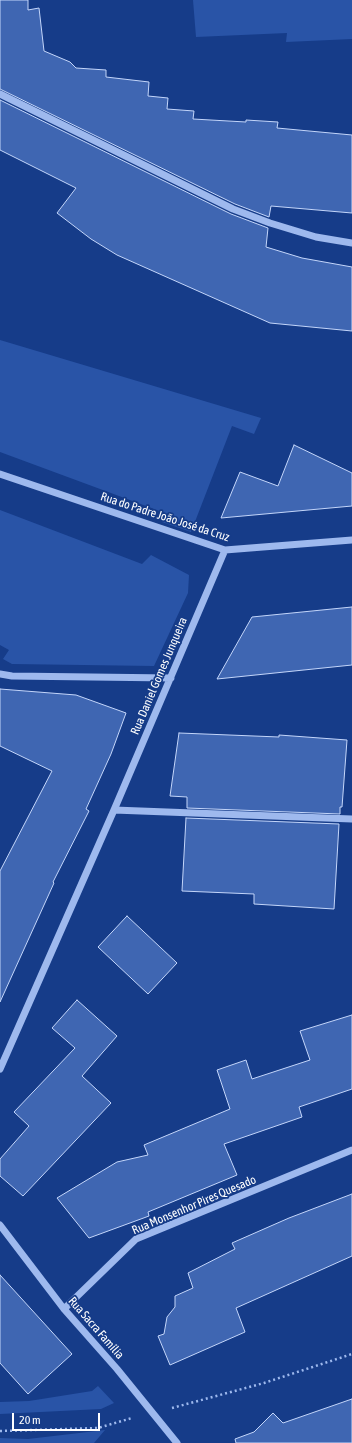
<!DOCTYPE html>
<html>
<head>
<meta charset="utf-8">
<style>
	body { margin:0 }
	#map { position:relative; width:352px; height:1443px; overflow:hidden; background:#163c89; font-family:"Asap Condensed",sans-serif }
	canvas { display:block }
	.scale { position:absolute; left:12px; top:1413px; width:88px; height:18px; box-sizing:border-box; border:2px solid #fff; border-top:0; padding-left:5px; font-size:12px; line-height:14px; white-space:nowrap; color:#fff; -webkit-text-stroke:3px #163c89; paint-order:stroke }
</style>
</head>
<body>
<div id="map">
<canvas width="352" height="1443"></canvas>
<div class="scale">20 m</div>
</div>
<script>
const ctx = document.querySelector('canvas').getContext('2d');
ctx.lineJoin = 'round';
function paint(path, color) {
  ctx.fillStyle = color;
  ctx.fill(path, 'evenodd');
}
function toPath(rows) {
  const path = new Path2D();
  for (const r of rows) {
    path.moveTo(r[0], r[1]);
    for (let i = 2; i < r.length; i += 2) path.lineTo(r[i], r[i + 1]);
  }
  return path;
}
function strokePath(path, color, width, dash) {
  ctx.strokeStyle = color;
  ctx.lineWidth = width;
  ctx.lineCap = dash ? 'butt' : 'round';
  ctx.setLineDash(dash || []);
  ctx.stroke(path);
}
function label(font, color, halo, rows, align = 'center') {
  ctx.font = font + ' "Asap Condensed",sans-serif';
  ctx.lineWidth = 3.5;
  ctx.setLineDash([]);
  ctx.textBaseline = 'middle';
  ctx.strokeStyle = halo;
  ctx.fillStyle = color;
  for (const [text, x, y, turn = 0] of rows) {
    ctx.save();
    ctx.translate(x, y);
    ctx.rotate((+turn || 0) * Math.PI / 180);
    ctx.textAlign = isNaN(turn) ? turn : align;
    if (halo) ctx.strokeText(text, 0, 0);
    ctx.fillText(text, 0, 0);
    ctx.restore();
  }
}
paint(toPath([
	[193,0,352,0,352,39,286,42,287,33,196,37],
	[0,340,261,418,254,434,232,426,191,532,162,522,165,513,0,452],
	[0,510,142,564,151,555,189,575,188,593,154,666,12,664,3,659,9,650,0,645],
	[98,1386,114,1403,101,1409,0,1414,0,1402,29,1401,92,1391],
	[105,1430,94,1443,0,1443,0,1438,28,1439]
]), '#2954a7');
const building = toPath([
	[0,0,28,0,28,10,39,8,44,51,70,62,76,68,106,70,106,77,149,82,148,96,168,98,167,109,194,111,193,119,246,122,246,120,278,122,277,128,352,135,352,213,271,206,269,217,235,204,0,89,0,0],
	[0,100,231,214,268,228,266,247,302,258,352,267,352,331,270,323,117,255,91,239,57,213,76,188,0,150,0,100],
	[294,445,352,473,352,506,221,518,240,472,278,486,294,445],
	[352,607,352,665,217,679,252,617,352,607],
	[0,689,76,695,126,713,111,754,86,809,89,811,53,882,54,883,0,1002,0,871,52,771,0,746,0,689],
	[179,733,279,737,279,735,347,740,342,807,340,807,340,814,187,808,187,797,170,796,179,733],
	[186,818,339,824,334,909,254,904,254,894,182,891,186,818],
	[127,916,177,963,148,994,98,947,127,916],
	[77,1000,117,1036,82,1076,111,1103,23,1196,0,1176,0,1159,29,1126,14,1112,75,1048,52,1028,77,1000],
	[352,1015,352,1089,299,1107,302,1117,224,1144,237,1175,148,1212,149,1216,89,1238,57,1198,117,1162,148,1155,144,1145,230,1109,217,1070,246,1060,252,1079,310,1060,300,1031,352,1015],
	[352,1194,352,1256,236,1308,245,1332,170,1365,158,1336,164,1334,167,1317,175,1307,175,1296,193,1288,188,1273,235,1249,232,1243,289,1218,352,1194],
	[0,1275,72,1354,28,1394,0,1363,0,1275],
	[352,1399,352,1443,236,1443,235,1439,254,1432,273,1413,283,1423,352,1399]
]);
paint(building, '#3f66b2');
strokePath(building, '#c4d6fa', 1);
strokePath(toPath([
	[172,1408,264,1383,352,1354],
	[0,1431,98,1428,132,1418]
]), '#9eb9ee', 2.5, [2, 3]);
strokePath(toPath([
	[0,94,233,209,270,223,316,237,352,243],
	[0,474,225,550,352,540],
	[0,674,12,676,171,678],
	[114,810,352,819],
	[0,1069,114,810,225,550],
	[0,1225,64,1309,117,1369,177,1443],
	[64,1309,136,1239,352,1150]
]), '#9eb9ee', 7);
label('12px', '#fff', '#163c89', [
	["Rua do Padre João José da Cruz",165,517,18],
	["Rua Daniel Gomes Junqueira",159,676,-67],
	["Rua Monsenhor Pires Quesado",194,1205,-23],
	["Rua Sacra Família",96,1328,49]
]);
</script>
</body>
</html>
